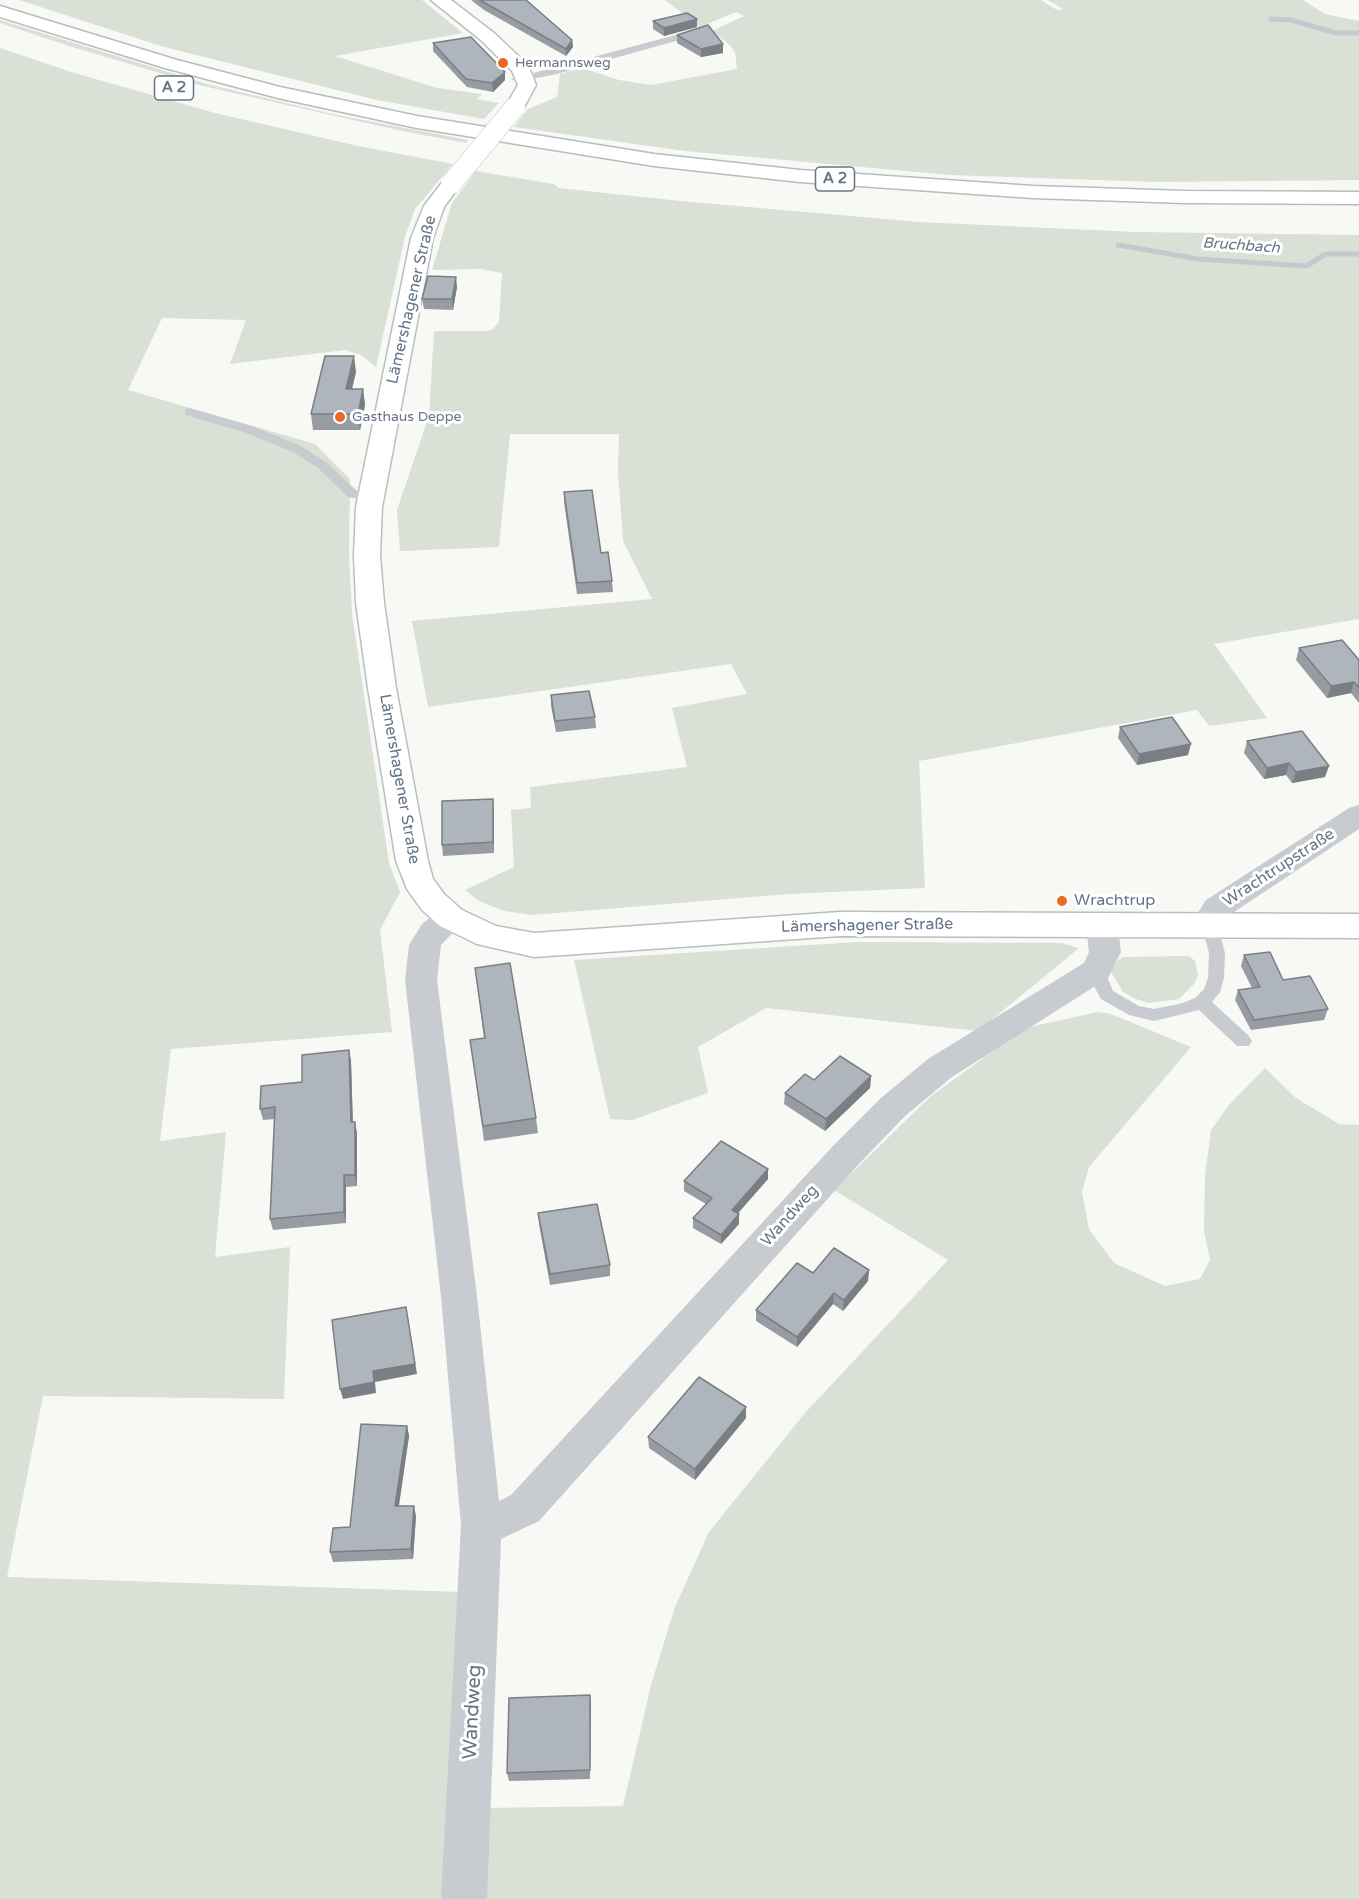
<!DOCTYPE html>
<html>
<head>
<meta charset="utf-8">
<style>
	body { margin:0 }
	canvas { display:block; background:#f8f8f5 }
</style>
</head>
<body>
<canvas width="1359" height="1899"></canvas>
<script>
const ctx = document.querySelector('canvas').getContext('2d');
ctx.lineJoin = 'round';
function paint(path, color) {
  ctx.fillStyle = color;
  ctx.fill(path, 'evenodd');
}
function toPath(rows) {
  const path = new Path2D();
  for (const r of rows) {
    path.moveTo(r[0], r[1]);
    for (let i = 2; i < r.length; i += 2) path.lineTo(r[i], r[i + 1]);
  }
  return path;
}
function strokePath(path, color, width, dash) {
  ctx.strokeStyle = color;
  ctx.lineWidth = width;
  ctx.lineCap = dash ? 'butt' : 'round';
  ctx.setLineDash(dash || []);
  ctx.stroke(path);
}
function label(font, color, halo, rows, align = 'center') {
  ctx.font = font + ' "Varela Round",sans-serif';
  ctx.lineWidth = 6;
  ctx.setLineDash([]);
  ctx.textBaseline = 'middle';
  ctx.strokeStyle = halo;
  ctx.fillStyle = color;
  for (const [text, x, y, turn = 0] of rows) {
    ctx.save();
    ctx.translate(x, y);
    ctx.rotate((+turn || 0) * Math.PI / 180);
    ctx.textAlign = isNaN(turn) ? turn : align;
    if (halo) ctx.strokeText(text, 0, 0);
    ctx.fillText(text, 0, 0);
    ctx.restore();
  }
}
paint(toPath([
	[19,0,422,0,463,33,335,56,437,88,482,94,477,99,499,103,484,119,377,100,164,47],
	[665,0,1041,0,1057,10,1063,9,1048,0,1303,0,1325,14,1359,21,1359,180,1156,182,950,175,685,151,514,127,528,109,557,97,560,74,582,68,619,80,651,85,737,69,735,52,730,45,712,31,744,16,736,12,700,27],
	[0,20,207,84,332,114,468,140,466,143,402,131,203,86,66,45,0,23],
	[0,48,71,72,215,113,358,146,453,164,415,209,405,237,376,367,361,355,345,350,230,364,246,320,162,318,128,390,315,444,350,479,349,554,352,614,389,863,400,892,380,930,392,1032,171,1049,160,1141,226,1132,215,1257,290,1247,284,1399,43,1396,7,1577,461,1592,445,1899,0,1899],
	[476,171,554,184,559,188,680,201,919,222,1136,232,1359,235,1359,619,1214,644,1267,718,1209,726,1197,710,919,761,925,888,788,894,532,915,504,911,479,901,465,890,514,867,511,810,531,808,530,787,687,767,672,708,747,694,731,664,428,707,412,621,652,599,623,541,618,471,619,434,510,434,499,547,400,551,397,510,429,416,434,331,486,331,493,329,499,322,502,273,481,269,432,270,452,203],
	[857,942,1061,943,1079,948,978,1031,766,1008,698,1047,708,1093,632,1120,610,1119,574,960],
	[1189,956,1195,961,1198,975,1194,984,1179,999,1148,1003,1136,999,1123,992,1111,972,1116,962,1123,957],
	[1098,1012,1111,1014,1191,1047,1089,1167,1082,1192,1089,1229,1114,1263,1165,1286,1200,1279,1210,1260,1204,1231,1205,1176,1211,1130,1229,1105,1265,1068,1296,1098,1339,1124,1359,1125,1359,1899,478,1899,481,1808,623,1806,651,1685,675,1607,709,1532,805,1413,948,1260,834,1190,931,1096,1025,1028]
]), '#d9e0d6');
strokePath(toPath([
	[1271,19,1291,20,1336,33,1359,33],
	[1118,245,1199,259,1306,266,1326,254,1359,254]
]), '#c2cad0', 5);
const secondary = toPath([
	[431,0,451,0,494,33,528,65,536,85,522,111,515,113,505,107,518,85,512,71,482,41,431,0],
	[451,178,458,180,461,184,444,207,433,238,382,507,380,556,384,603,396,688,428,861,433,879,444,894,462,910,496,926,534,933,840,912,1359,914,1359,938,840,936,534,957,477,944,440,926,422,910,407,889,396,861,368,688,356,603,354,556,356,507,411,238,424,206,444,180,451,178]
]);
const motorway = toPath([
	[0,6,177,60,280,87,417,116,654,154,800,170,1033,186,1185,191,1359,192,1359,204,1185,203,1033,198,800,182,654,166,417,128,278,98,165,68,0,17,0,6]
]);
strokePath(secondary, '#babec3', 3);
strokePath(motorway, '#b8bbbf', 3);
paint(toPath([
	[698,29,702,32,701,34,557,74,516,82,511,79,698,29],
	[189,408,252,426,301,446,326,462,357,491,377,498,371,502,348,497,318,468,293,452,244,432,185,415,185,409,189,408],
	[1210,921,1218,927,1225,953,1224,978,1220,992,1212,1002,1249,1036,1252,1041,1249,1046,1237,1046,1199,1010,1154,1021,1129,1015,1101,999,1091,981,1089,970,1097,964,1103,966,1113,991,1139,1006,1154,1009,1183,1003,1195,998,1204,989,1208,978,1209,953,1202,927,1210,921]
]), '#c8cbcf');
paint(toPath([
	[1359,805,1359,829,1228,916,1221,935,1210,938,1199,935,1194,927,1194,919,1206,900,1349,808,1359,805],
	[451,907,462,910,467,918,441,945,437,980,477,1296,499,1501,511,1495,833,1146,881,1098,928,1059,1084,963,1089,952,1086,926,1091,918,1102,915,1113,918,1118,926,1121,952,1108,978,952,1077,905,1116,857,1166,539,1521,501,1539,487,1899,441,1899,461,1525,441,1296,405,980,409,945,422,924,440,910,451,907]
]), '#c8cbcf');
paint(secondary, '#fff');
paint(motorway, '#fff');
const secondaryBridge = toPath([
	[451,184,515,107]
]);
strokePath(secondaryBridge, '#babec3', 21, []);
strokePath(secondaryBridge, '#fff', 20);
paint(toPath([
	[471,0,526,0,572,40,573,47,566,56,484,10],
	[653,21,697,27,664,36,653,29],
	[677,35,723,53,701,57,677,43],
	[433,43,505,80,493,92,467,87,433,51],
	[457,287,453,310,424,309,422,299],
	[356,372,352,389,363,389,365,405,360,430,313,430,311,414],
	[564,492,601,553,612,581,613,592,577,594,564,502],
	[1299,648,1359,660,1359,703,1351,693,1327,698,1296,660],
	[551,695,595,717,596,728,556,732,551,706],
	[1120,727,1188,755,1137,765,1118,738],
	[1247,741,1325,777,1292,783,1286,775,1264,779,1244,753],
	[493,799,494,853,443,856,442,845],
	[1244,955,1328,1009,1324,1020,1251,1030,1235,1000,1238,990,1252,988,1241,966],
	[475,968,536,1118,538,1133,484,1141,472,1054,484,1038],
	[349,1050,351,1061,353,1122,357,1133,357,1186,346,1187,346,1223,273,1230,270,1219,275,1119,263,1120,260,1109],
	[871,1076,870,1088,825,1131,784,1104,785,1093,814,1080],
	[768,1179,738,1213,739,1214,739,1224,721,1244,693,1228,693,1218,706,1204,684,1191,684,1181],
	[538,1213,610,1265,610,1276,550,1285,539,1224],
	[869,1270,868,1281,843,1311,833,1304,797,1347,756,1321,756,1310],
	[746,1418,695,1480,649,1448,648,1437],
	[407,1426,409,1436,399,1506,416,1516,413,1559,333,1562,330,1552,350,1527],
	[590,1695,590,1779,509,1781,507,1773]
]), '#969ca2');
paint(toPath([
	[697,19,697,27,664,36,664,28],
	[572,40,573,47,566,56,566,49],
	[723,44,723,53,701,57,701,49],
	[505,72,505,80,493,92,492,83],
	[456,277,457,287,453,310,452,299],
	[354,356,356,372,348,405,346,389],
	[363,389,365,405,360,430,358,414],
	[1354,682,1351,693,1327,698,1331,686],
	[1191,744,1188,755,1137,765,1139,754],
	[1289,763,1286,775,1264,779,1267,768],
	[1329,766,1325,777,1292,783,1296,772],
	[493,799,494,810,494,853,493,842],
	[349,1050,351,1061,353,1133,351,1122],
	[871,1076,870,1088,825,1131,826,1119],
	[355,1122,357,1133,357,1186,355,1175],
	[768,1169,768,1179,732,1220,732,1210],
	[344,1175,346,1187,346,1223,344,1212],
	[739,1214,739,1224,721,1244,721,1235],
	[869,1270,868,1281,843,1311,844,1300],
	[834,1293,833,1304,797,1347,797,1337],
	[408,1318,417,1374,375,1382,376,1393,343,1399,340,1389,373,1371],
	[746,1407,746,1418,695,1480,695,1469],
	[407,1426,409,1436,397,1517,395,1506],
	[414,1506,416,1516,413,1559,411,1549],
	[590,1695,591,1705,590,1779]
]), '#7a7f84');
const building = toPath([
	[480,0,526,0,572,40,566,49,480,0],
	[687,13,697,19,664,28,653,21,687,13],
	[708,25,723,44,701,49,677,35,708,25],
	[471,37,505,72,492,83,466,79,433,43,471,37],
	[428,276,456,277,452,299,422,299,428,276],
	[325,356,354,356,346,389,363,389,358,414,311,414,325,356],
	[592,490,601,553,608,552,612,581,577,583,564,492,592,490],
	[1342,640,1359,660,1359,688,1354,682,1331,686,1299,648,1342,640],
	[589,691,595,717,555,721,551,695,589,691],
	[1172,717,1191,744,1139,754,1120,727,1172,717],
	[1302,731,1329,766,1296,772,1289,763,1267,768,1247,741,1302,731],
	[493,799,493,842,442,845,442,801,493,799],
	[1270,952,1283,980,1310,976,1328,1009,1254,1020,1238,990,1260,987,1244,955,1270,952],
	[510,963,536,1118,483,1126,470,1040,485,1038,475,968,510,963],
	[349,1050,351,1122,355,1122,355,1175,344,1175,344,1212,270,1219,275,1107,260,1109,261,1086,302,1082,302,1055,349,1050],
	[840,1056,871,1076,826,1119,785,1093,805,1074,814,1080,840,1056],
	[721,1141,768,1169,732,1210,739,1214,721,1235,693,1218,712,1198,684,1181,721,1141],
	[597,1204,610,1265,550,1274,538,1213,597,1204],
	[834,1248,869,1270,844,1300,834,1293,797,1337,756,1310,797,1263,813,1273,834,1248],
	[406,1307,415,1364,373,1371,374,1382,340,1389,332,1320,406,1307],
	[699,1377,746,1407,695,1469,648,1437,699,1377],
	[361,1424,407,1426,395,1506,414,1506,411,1549,330,1552,333,1528,350,1527,361,1424],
	[590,1695,590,1770,507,1773,509,1698,590,1695]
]);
paint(building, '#afb5bc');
strokePath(building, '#7a7f84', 1.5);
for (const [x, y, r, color] of [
	[503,63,6,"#e96925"],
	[340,417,6,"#e96925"],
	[1062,901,6,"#e96925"]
]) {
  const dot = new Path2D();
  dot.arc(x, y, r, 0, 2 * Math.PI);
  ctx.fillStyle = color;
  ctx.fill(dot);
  strokePath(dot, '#fff', 2);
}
label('14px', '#667587', '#fff', [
	["Hermannsweg",515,63],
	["Gasthaus Deppe",352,417]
], 'left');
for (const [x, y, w] of [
	[174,88,39],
	[835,179,39]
]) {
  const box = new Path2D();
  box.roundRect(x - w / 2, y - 12, w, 24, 4.5);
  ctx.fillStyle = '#fff';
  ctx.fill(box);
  strokePath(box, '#667587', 1.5);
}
label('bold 15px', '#667587', null, [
	["A 2",174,88],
	["A 2",835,179]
]);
label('italic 15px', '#627683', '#fff', [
	["Bruchbach",1241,246,4]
]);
label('16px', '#667587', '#fff', [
	["Lämershagener Straße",412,300,-77],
	["Lämershagener Straße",399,779,80],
	["Wrachtrupstraße",1279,868,-33],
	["Lämershagener Straße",867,926,-1],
	["Wandweg",790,1216,-48]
]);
label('16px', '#667587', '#fff', [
	["Wrachtrup",1074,901]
], 'left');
label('20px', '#667587', '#fff', [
	["Wandweg",473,1712,-87]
]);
</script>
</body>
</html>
